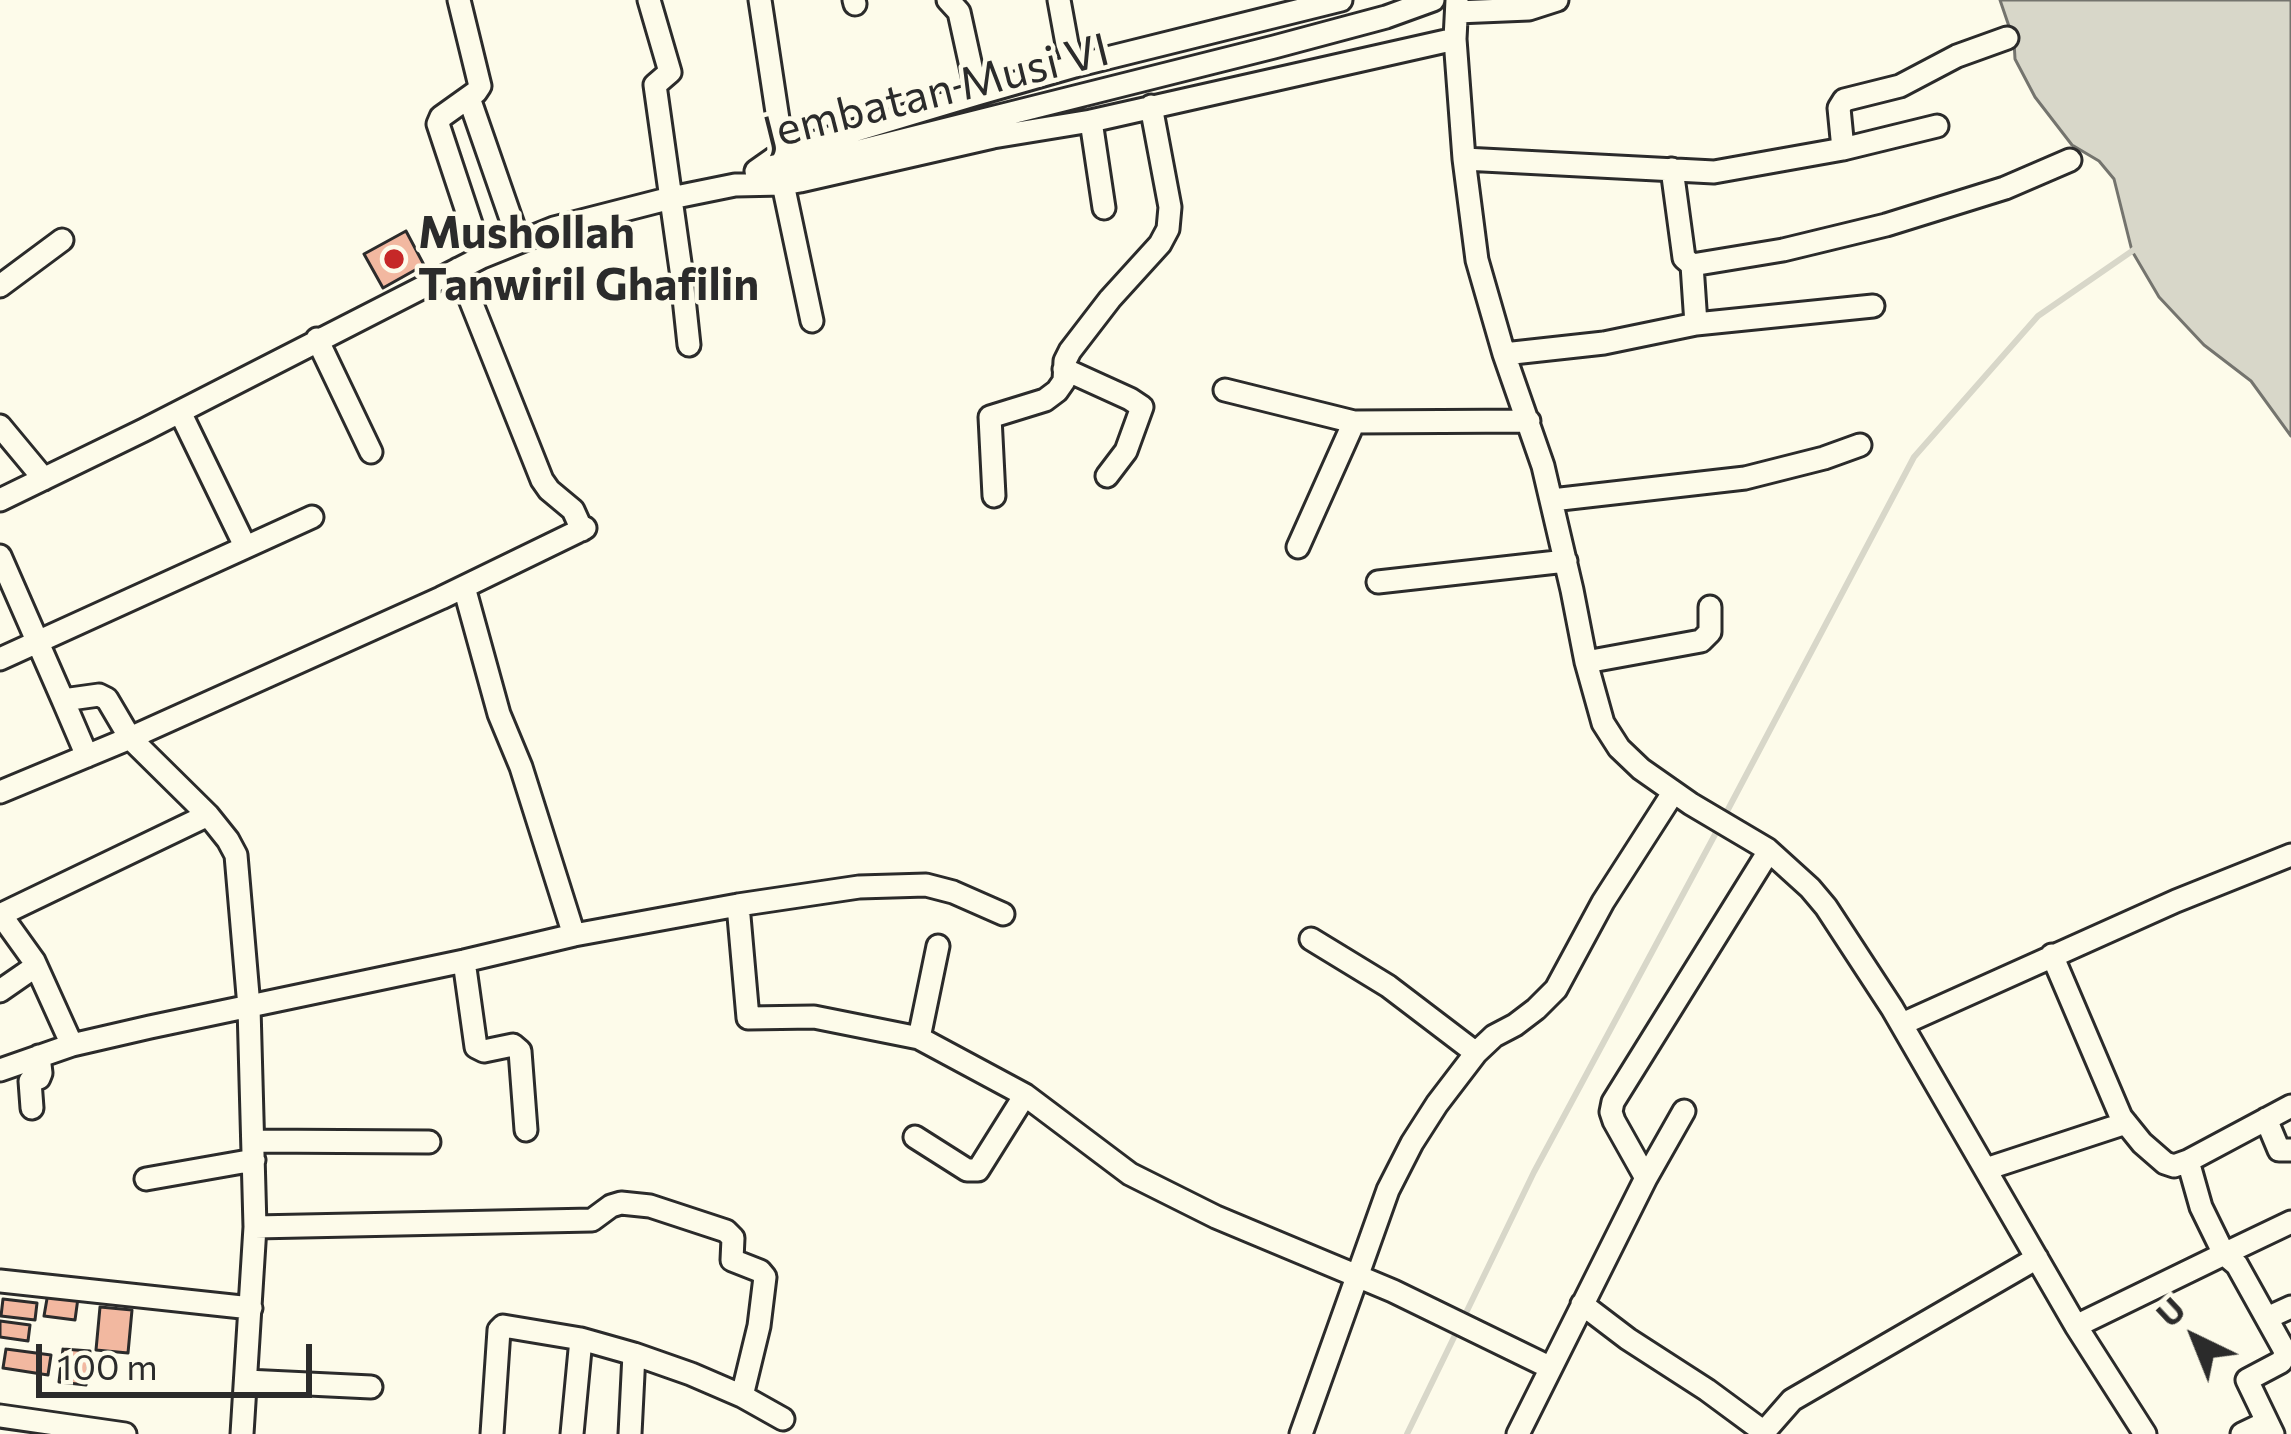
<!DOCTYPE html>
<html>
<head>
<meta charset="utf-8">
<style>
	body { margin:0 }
	#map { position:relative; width:2291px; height:1434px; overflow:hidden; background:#fdfbea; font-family:Commissioner,sans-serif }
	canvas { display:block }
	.north { position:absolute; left:2135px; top:1278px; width:120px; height:120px; -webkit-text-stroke:9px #fdfbea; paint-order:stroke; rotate:317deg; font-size:33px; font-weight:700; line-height:48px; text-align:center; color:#2b2b2b }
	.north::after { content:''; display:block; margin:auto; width:42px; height:54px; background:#2b2b2b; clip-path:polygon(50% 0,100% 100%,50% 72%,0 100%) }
	.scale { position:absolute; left:36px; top:1344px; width:276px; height:54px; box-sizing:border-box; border:6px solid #2b2b2b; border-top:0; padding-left:15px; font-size:36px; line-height:42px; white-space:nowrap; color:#2b2b2b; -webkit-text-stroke:9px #fdfbea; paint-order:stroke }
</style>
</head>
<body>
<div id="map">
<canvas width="2291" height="1434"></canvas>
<div class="north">U</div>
<div class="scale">100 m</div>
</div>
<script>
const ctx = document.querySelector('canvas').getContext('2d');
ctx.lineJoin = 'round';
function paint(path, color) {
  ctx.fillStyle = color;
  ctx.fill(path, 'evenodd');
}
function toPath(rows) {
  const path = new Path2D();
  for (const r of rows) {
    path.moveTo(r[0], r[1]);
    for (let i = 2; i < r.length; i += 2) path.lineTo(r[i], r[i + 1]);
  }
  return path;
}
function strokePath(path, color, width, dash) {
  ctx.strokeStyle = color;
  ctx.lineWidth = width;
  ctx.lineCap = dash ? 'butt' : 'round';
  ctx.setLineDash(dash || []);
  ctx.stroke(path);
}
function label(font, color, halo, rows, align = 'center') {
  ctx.font = font + ' Commissioner,sans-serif';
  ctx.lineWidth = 9;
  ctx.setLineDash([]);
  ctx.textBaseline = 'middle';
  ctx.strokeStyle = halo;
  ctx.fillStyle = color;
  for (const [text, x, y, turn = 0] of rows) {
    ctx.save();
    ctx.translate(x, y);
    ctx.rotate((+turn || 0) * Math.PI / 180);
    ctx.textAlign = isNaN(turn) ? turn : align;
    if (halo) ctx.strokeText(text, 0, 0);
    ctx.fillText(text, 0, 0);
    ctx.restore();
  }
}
const water = toPath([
	[2000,0,2291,0,2291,436,2251,381,2204,345,2159,297,2132,251,2114,179,2099,161,2072,145,2035,97,2015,59,2014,41,2000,0]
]);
paint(water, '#d8d7c9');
strokePath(water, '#74746e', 3);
strokePath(toPath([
	[1724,817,1914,457,2038,316,2135,249],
	[1464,1317,1534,1172,1718,829],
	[1407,1434,1458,1329]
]), '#d8d7c9', 6);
const building = toPath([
	[406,231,424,265,383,288,364,254,406,231],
	[48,1293,78,1298,75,1320,44,1316,48,1293],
	[3,1299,37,1303,35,1320,1,1316,3,1299],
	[100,1307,132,1310,128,1353,96,1350,100,1307],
	[0,1321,30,1325,28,1341,0,1337,0,1321],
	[6,1349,51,1355,48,1375,3,1368,6,1349],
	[63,1349,90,1351,86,1385,59,1382,63,1349]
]);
paint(building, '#f2b8a0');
strokePath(building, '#2b2b2b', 3);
const minor = toPath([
	[459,0,480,86,476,92,441,117,438,124,482,257],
	[649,0,670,72,655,85,681,270,689,345],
	[760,0,783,152],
	[854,0,855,4],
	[948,0,959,12,977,94],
	[1059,0,1067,44,1075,66],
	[1457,0,1455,39,1464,159,1477,260,1504,354,1543,466,1572,590,1586,662,1603,723,1619,748,1641,769,1691,804,1767,849,1810,888,1826,907,1892,1008,2076,1326,2145,1434],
	[1457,12,1529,9,1557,0],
	[469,98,519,242],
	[1091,121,1104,208],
	[1843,149,1937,126],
	[1464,159,1714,172,1843,149,1839,108,1844,100,1900,86,1957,56,2007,38],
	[1672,169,1684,258,1692,265,1783,250,1886,225,2005,188,2070,160],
	[756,171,783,152,977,94,1075,66,1341,0],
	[764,175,1274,47,1386,17,1433,0],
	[783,184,812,321],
	[1692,265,1696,324],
	[458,269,542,480,549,490,573,510,582,530],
	[0,286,62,240],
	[317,339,371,452],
	[1504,354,1604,343,1696,324,1873,306],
	[1064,369,1130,399,1142,407,1126,451,1107,476],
	[1225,390,1354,422,1529,421],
	[180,412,245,546],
	[0,426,44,479],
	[994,496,990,417,1045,400,1057,391,1064,381,1065,361,1070,351,1110,299,1160,244,1168,229,1170,207,1151,106],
	[0,500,144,430,482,257,554,228,671,198,735,185,783,184,800,181,993,137,1091,121,1455,39],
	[1552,500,1745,478,1824,458,1860,445],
	[1298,547,1354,422],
	[0,556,63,700,99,695,107,699,130,738,208,815,228,840,236,855,249,1007,255,1227,242,1434],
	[1378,582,1566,561],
	[464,587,499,714,521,767,574,935],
	[0,659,312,517],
	[1586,662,1701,641,1710,632,1710,607],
	[63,700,87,756],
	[0,792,130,738,441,598,585,528],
	[738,905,748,1018,814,1017,919,1038,1025,1095,1130,1174,1216,1217,1393,1291,1551,1368],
	[0,915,208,815],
	[1,915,34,961,72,1045],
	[1311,939,1388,986,1476,1053,1494,1036,1515,1025,1536,1009,1556,989,1603,902,1673,793],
	[2052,955,2121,1117,2142,1143,2165,1163,2174,1166,2188,1161],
	[464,961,476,1047,484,1051,513,1045,520,1051,526,1130],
	[0,991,36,966],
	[1902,1024,2176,901,2291,855],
	[919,1038,938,946],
	[0,1070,72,1045,150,1027,464,961,574,935,738,905,859,887,926,885,953,892,1003,914],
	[32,1108,30,1081,39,1078,41,1073,39,1056],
	[2266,1119,2279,1150,2291,1150],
	[915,1137,967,1170,978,1170,1025,1095],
	[253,1141,429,1142],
	[1986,1169,2126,1123],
	[1646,1178,1684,1111],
	[146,1179,254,1160],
	[255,1227,592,1220,611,1206,621,1203,650,1206,726,1231,733,1238,732,1260,760,1271,765,1277,759,1326,742,1396],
	[0,1281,251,1308],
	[1582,1304,1628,1339,1707,1390,1764,1432,1792,1400,2037,1258],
	[2267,1318,2291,1307],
	[2076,1326,2224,1254,2201,1207,2188,1161,2291,1106],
	[246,1381,371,1387],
	[0,1416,125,1434],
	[492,1434,499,1330,503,1326,581,1339,634,1354,691,1374,742,1396,783,1419],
	[572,1434,581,1339],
	[630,1434,634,1354],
	[1301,1434,1388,1190,1412,1143,1437,1104,1476,1053],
	[1518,1434,1646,1178,1614,1121,1611,1112,1613,1102,1769,851],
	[2242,1434,2267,1422],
	[2273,1434,2247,1380,2281,1362,2286,1353,2237,1265,2224,1254,2291,1222]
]);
strokePath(minor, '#2b2b2b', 27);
strokePath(minor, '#fdfbea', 21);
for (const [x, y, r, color] of [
	[394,259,12,"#c62828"]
]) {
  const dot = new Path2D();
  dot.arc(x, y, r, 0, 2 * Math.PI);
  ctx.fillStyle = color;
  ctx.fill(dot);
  strokePath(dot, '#fdfbea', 4.5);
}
label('45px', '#2b2b2b', '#fdfbea', [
	["Jembatan Musi VI",936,92,-14]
]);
label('bold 45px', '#2b2b2b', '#fdfbea', [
	["Mushollah",418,233],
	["Tanwiril Ghafilin",418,285]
], 'left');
</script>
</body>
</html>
